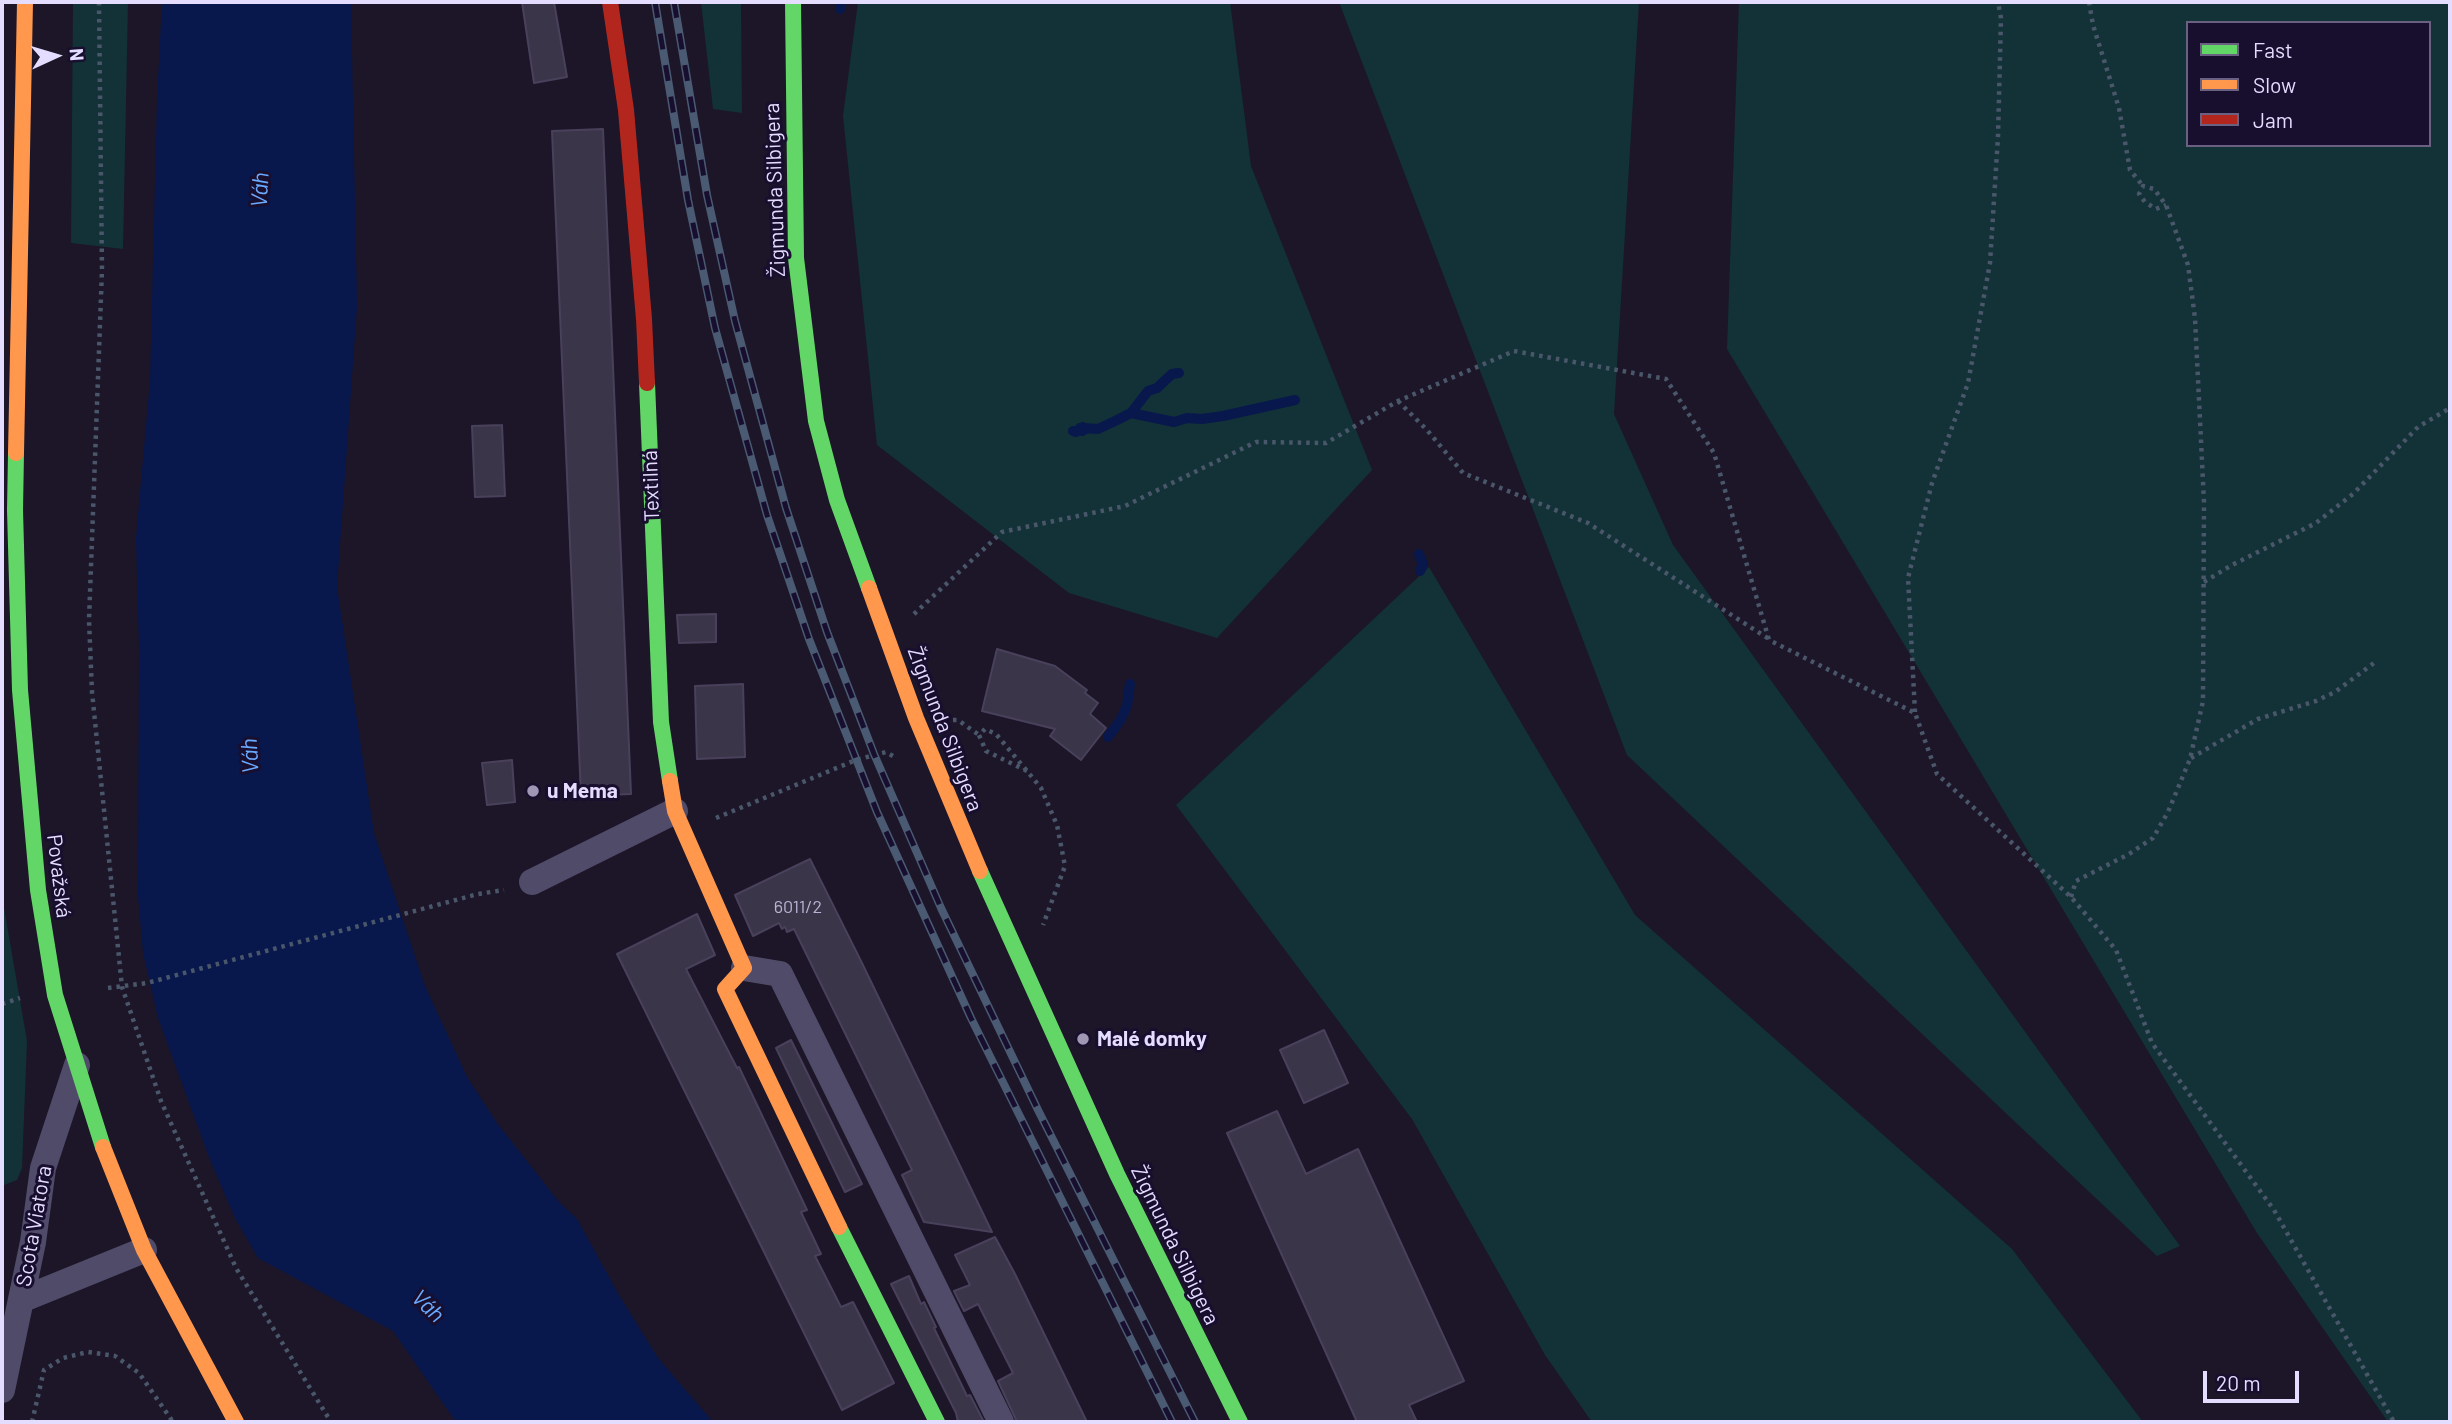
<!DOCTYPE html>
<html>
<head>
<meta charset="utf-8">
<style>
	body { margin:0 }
	#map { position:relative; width:2452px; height:1424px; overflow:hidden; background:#1c1628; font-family:Barlow,sans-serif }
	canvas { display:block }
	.frame { position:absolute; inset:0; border:4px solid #e5ddff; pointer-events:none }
	.legend { position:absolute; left:2186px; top:21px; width:245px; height:126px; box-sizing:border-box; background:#180f2f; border:2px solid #6a6182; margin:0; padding:9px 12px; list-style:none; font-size:21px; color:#e5ddff }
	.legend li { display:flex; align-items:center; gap:14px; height:35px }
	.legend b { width:35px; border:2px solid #6a6182 }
	.north { position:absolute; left:21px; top:21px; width:70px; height:70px; -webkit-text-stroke:5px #180f2f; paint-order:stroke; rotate:86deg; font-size:19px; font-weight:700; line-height:28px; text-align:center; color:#e5ddff }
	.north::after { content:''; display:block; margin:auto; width:24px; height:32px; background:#e5ddff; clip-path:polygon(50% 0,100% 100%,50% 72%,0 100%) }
	.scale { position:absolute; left:2203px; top:1371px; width:96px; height:32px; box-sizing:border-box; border:4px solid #e5ddff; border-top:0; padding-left:9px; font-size:21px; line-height:24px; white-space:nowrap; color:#e5ddff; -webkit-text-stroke:5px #180f2f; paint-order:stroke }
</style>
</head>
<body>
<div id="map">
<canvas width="2452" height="1424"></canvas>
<div class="frame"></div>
<ul class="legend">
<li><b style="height:9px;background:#63d668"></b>Fast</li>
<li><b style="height:9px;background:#ff974d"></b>Slow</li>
<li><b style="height:9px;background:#b3261e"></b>Jam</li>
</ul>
<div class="north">N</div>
<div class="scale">20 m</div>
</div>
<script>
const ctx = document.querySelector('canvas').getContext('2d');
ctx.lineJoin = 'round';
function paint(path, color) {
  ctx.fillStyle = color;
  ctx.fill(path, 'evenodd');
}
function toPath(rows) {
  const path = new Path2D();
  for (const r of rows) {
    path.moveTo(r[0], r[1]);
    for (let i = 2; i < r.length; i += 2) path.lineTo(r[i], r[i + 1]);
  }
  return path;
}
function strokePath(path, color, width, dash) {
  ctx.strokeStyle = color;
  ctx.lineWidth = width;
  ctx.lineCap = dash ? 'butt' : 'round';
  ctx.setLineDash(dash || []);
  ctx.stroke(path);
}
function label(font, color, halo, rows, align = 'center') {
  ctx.font = font + ' Barlow,sans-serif';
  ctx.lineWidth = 6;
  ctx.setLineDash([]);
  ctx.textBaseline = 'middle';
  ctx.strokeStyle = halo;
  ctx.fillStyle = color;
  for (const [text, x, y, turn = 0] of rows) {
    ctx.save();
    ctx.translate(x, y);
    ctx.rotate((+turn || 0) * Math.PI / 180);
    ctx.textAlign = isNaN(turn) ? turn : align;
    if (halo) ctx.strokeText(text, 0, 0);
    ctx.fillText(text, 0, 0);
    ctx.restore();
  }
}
paint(toPath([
	[73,2,128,2,123,249,71,243],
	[701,2,741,2,742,113,713,109],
	[858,2,1230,2,1251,166,1372,470,1217,638,1069,593,877,445,843,116],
	[1339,2,1639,2,1614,414,1673,545,2180,1246,2157,1256,1627,755],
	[1739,2,2450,2,2450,1422,2388,1422,2257,1233,1727,349],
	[2188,23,2429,23,2429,145,2188,145],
	[1429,567,1635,915,2012,1249,2143,1422,1592,1422,1545,1355,1412,1119,1176,805],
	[2,896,27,1041,22,1168,17,1180,4,1185,2,1184]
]), '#123237');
paint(toPath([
	[162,2,351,2,357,306,337,587,374,833,425,986,467,1077,497,1123,559,1202,577,1219,619,1295,658,1358,713,1422,456,1422,393,1331,258,1258,235,1218,210,1160,158,1018,143,953,138,895,139,648,136,538,150,381,157,100]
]), '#08184d');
strokePath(toPath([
	[840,2,840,9],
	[1131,413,1174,422,1187,418,1202,419,1223,416,1295,400],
	[1073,431,1076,432,1080,428,1082,431,1083,427,1084,430,1084,428,1098,429,1113,422,1131,413,1148,391,1157,388,1172,374,1179,373],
	[1419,554,1423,565,1420,571],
	[1108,737,1120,721,1127,706,1130,684]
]), '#08184d', 10);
const building = toPath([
	[522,2,554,2,567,77,534,83,522,2],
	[603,129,631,794,581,796,552,131,603,129],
	[502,425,505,496,475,497,472,426,502,425],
	[716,614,716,642,679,643,677,615,716,614],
	[997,649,1055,666,1087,690,1085,693,1098,703,1090,714,1106,728,1081,760,1050,736,1055,729,982,711,997,649],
	[743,684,745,757,697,759,695,686,743,684],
	[512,760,515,802,487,805,482,763,512,760],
	[810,859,861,961,992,1232,924,1222,902,1175,912,1170,794,929,787,932,785,927,782,929,779,923,753,936,735,895,810,859],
	[697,914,715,955,686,969,737,1068,739,1067,807,1210,801,1212,821,1254,815,1256,841,1307,853,1302,894,1383,842,1410,617,954,697,914],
	[1324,1030,1348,1083,1304,1103,1280,1050,1324,1030],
	[791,1040,862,1184,845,1192,776,1048,791,1040],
	[1277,1111,1306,1174,1358,1149,1464,1381,1409,1405,1417,1422,1357,1422,1227,1133,1277,1111],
	[995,1237,1015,1274,1087,1422,1017,1422,998,1381,1013,1373,978,1304,964,1311,954,1291,970,1285,955,1255,995,1237],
	[909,1276,921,1304,924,1302,936,1327,934,1328,967,1396,970,1395,984,1422,958,1422,956,1413,891,1284,909,1276]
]);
paint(building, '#3b3549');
strokePath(building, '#49415b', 2);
strokePath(toPath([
	[99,2,102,270,89,620,92,692,122,987,161,1101,236,1268,331,1422],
	[2089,2,2093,25,2119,108,2130,170,2143,186],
	[1398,401,1427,430,1463,473,1588,523,1769,639],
	[2204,582,2232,565,2316,523,2353,494,2418,427,2450,408],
	[914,614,1002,532,1125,506,1256,442,1326,443,1398,401,1514,351,1666,379,1714,453,1769,640,1915,713,1937,774,2071,897,2116,950,2152,1043,2274,1210,2394,1422],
	[1915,712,1908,578,1932,483,1968,383,1990,263,1998,137,2001,18,1998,2],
	[953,720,958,720,979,735],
	[2191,758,2258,719,2316,701,2335,692,2374,663],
	[1027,771,986,751,979,735,985,729,996,734,1027,771,1041,788,1057,825,1065,866,1043,925],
	[716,818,856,760,886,752,893,756],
	[2071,897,2076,881,2129,854,2153,838,2168,812,2190,759,2203,701,2204,502,2195,318,2188,265,2166,205,2154,189,2143,186,2139,194,2145,202,2156,209,2166,205],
	[108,988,147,983,478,894,504,890],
	[2,1004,20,998],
	[32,1422,44,1370,63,1358,88,1352,115,1356,139,1373,173,1422]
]), '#4a576a', 4.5, [3.5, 5]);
strokePath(toPath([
	[532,882,675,811],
	[744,968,780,974,1001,1422],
	[21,1300,144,1250],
	[2,1390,33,1242,43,1168,77,1065]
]), '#504b69', 26);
strokePath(toPath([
	[793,2,796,258,816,421,837,500,869,588],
	[647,383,661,722,670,781],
	[16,453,15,510,20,690,38,890,55,995,103,1147],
	[980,871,1117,1174,1240,1422],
	[839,1227,937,1422]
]), '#63d668', 16);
strokePath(toPath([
	[16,453,25,2],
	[869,588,916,718,980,871],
	[670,781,675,811,744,968,725,989,839,1227],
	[103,1147,144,1250,236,1422]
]), '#ff974d', 16);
strokePath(toPath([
	[610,2,626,110,644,319,647,383]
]), '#b3261e', 16);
const rail = toPath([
	[655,2,688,200,715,328,767,515,809,639,877,812,971,1018,1172,1422],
	[674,2,707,195,735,321,786,508,827,632,874,754,941,908,1038,1110,1195,1422]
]);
strokePath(rail, '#4a5a73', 8);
strokePath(rail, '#180f2f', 5, [16]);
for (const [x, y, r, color] of [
	[533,791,7,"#9f97b4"],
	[1083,1039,7,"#9f97b4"]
]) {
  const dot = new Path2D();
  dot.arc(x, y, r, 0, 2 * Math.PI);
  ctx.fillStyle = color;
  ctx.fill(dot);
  strokePath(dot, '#180f2f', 2.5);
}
label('18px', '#bab3d2', null, [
	["6011/2",798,907]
]);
label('21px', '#e5ddff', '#180f2f', [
	["Žigmunda Silbigera",775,190,-92],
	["Textilná",651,486,-92],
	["Žigmunda Silbigera",945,729,69],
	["Považská",59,876,83],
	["Scota Viatora",34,1226,-80],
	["Žigmunda Silbigera",1175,1245,64]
]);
label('bold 21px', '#e5ddff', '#180f2f', [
	["u Mema",547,791],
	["Malé domky",1097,1039]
], 'left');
label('italic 23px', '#6ba9ff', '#180f2f', [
	["Váh",260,190,-87],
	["Váh",250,756,-93],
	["Váh",428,1306,44]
]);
</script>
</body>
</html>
